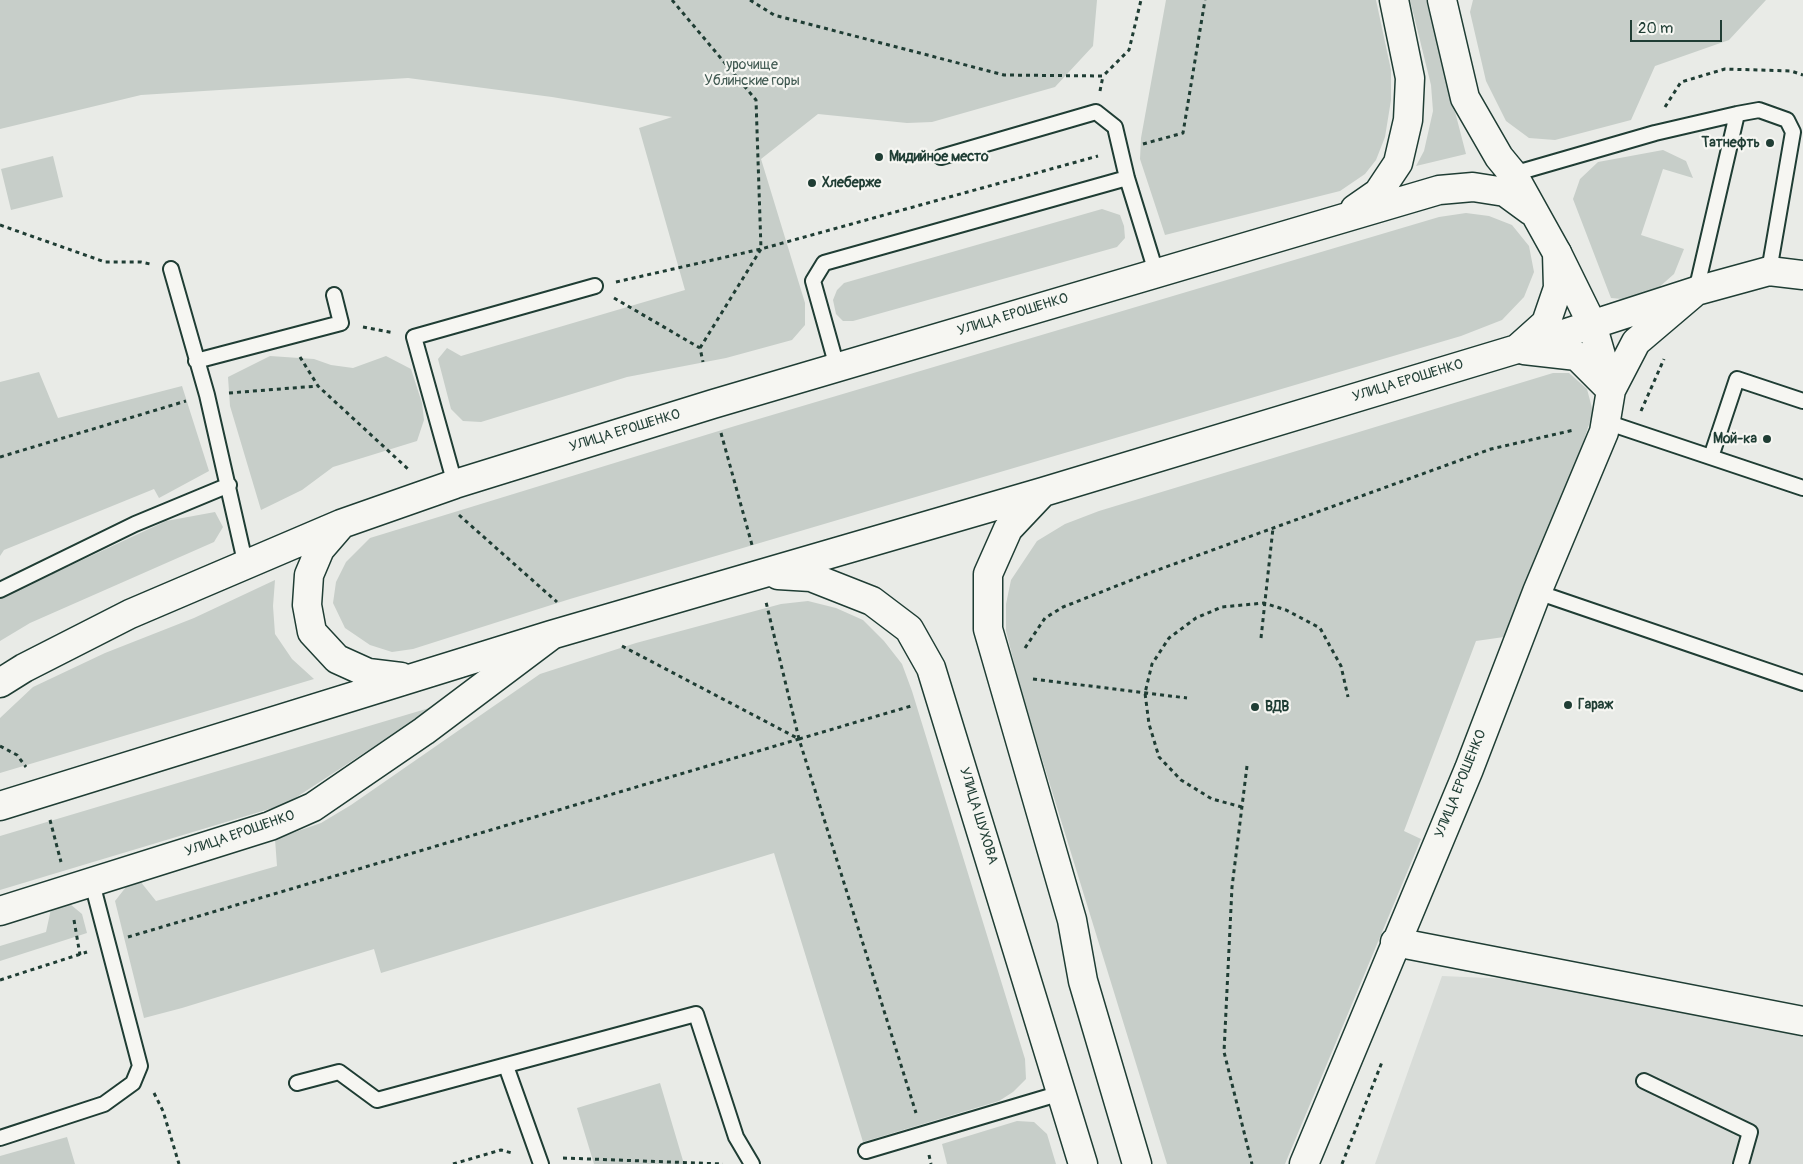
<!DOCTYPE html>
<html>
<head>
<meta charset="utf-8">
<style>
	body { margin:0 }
	#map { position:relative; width:1803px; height:1164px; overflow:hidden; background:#e9ebe7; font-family:Pangolin,sans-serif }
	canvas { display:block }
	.scale { position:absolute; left:1630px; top:20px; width:92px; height:22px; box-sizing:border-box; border:2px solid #1f3d34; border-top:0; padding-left:6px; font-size:15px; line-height:18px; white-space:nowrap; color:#1f3d34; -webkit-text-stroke:4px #f6f6f2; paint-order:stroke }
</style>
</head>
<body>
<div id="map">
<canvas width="1803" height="1164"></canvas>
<div class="scale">20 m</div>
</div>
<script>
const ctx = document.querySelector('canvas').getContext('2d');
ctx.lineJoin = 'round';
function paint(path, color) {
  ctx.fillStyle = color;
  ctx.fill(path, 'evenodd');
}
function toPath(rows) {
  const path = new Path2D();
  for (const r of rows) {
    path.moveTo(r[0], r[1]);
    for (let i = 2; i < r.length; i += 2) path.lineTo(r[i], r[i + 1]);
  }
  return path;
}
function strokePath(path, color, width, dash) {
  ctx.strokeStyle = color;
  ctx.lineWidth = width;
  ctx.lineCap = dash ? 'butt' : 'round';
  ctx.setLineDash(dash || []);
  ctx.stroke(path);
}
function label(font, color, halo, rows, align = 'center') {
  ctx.font = font + ' Pangolin,sans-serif';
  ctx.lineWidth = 4.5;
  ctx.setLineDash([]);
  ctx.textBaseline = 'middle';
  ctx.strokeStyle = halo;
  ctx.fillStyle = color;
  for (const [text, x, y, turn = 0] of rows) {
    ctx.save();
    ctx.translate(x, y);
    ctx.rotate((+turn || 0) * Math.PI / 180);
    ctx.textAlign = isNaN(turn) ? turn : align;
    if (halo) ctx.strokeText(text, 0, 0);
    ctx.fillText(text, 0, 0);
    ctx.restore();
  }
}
paint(toPath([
	[1442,976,1558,981,1803,1030,1803,1164,1375,1164]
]), '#d8dcd8');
paint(toPath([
	[0,0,1097,0,1093,46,1055,87,932,122,907,123,818,114,761,159,805,303,805,325,792,340,726,358,627,377,481,422,463,421,451,409,438,359,447,348,461,356,685,290,639,128,672,117,552,97,408,78,141,95,0,129],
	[1166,0,1376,0,1391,70,1391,100,1385,137,1376,160,1365,174,1340,191,1165,235,1140,159,1141,138],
	[1410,0,1426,0,1466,154,1416,166,1424,151,1433,111,1431,85],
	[1473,0,1766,0,1729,40,1655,66,1631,120,1555,140,1529,138,1506,121,1486,81,1470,12],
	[1663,150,1686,161,1693,178,1663,169,1641,235,1684,249,1674,274,1657,289,1634,300,1611,298,1573,199,1580,179,1598,162],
	[53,156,63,197,11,210,1,169],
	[1102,209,1120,215,1124,226,1125,238,1117,247,853,321,843,321,836,314,833,300,837,290,844,283],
	[1466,213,1489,216,1512,225,1529,246,1534,272,1524,297,1502,320,1461,336,570,599,413,649,392,652,370,645,345,628,333,603,336,582,346,562,370,538,735,426,1439,217],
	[270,356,314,359,331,365,353,368,386,356,411,369,422,403,424,420,417,441,333,467,302,490,261,510,230,406,228,377],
	[39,372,58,418,182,386,209,471,159,498,154,489,4,550,0,556,0,382],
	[1553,373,1569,373,1587,389,1593,412,1582,446,1504,637,1476,641,1404,831,1421,839,1285,1164,1167,1164,1022,694,1006,631,1006,604,1011,580,1037,541,1065,524,1099,511],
	[215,512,223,527,214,542,30,623,0,641,0,599,5,596,166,521],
	[275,580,273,606,275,634,292,659,314,679,0,773,0,718,33,687,105,653,194,618],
	[808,601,836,608,863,620,884,641,902,664,912,691,1025,1059,1026,1079,1013,1092,999,1101,863,1142,774,853,381,973,374,949,182,1008,144,1018,115,901,126,887,140,881,156,901,277,866,275,839,321,823,351,805,540,674,636,643,781,604],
	[436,706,286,804,0,890,0,836],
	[70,904,82,914,87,933,0,961,0,946,46,932,51,909],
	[660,1083,684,1164,594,1164,577,1108],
	[1017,1121,1034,1122,1047,1134,1056,1164,947,1164,942,1144],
	[67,1137,75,1164,0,1164,0,1156]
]), '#c7cec9');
const lane = toPath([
	[941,157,1096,112,1115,127,1127,178,1156,272],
	[1513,174,1655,133,1737,114,1759,110,1787,120,1793,132,1769,271],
	[171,269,207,395,246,566],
	[1696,291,1737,114],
	[196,361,341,323,334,295],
	[837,367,813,281,824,263,1127,178],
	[1606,422,1803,488],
	[1711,457,1737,379,1803,401],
	[455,484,414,337,595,286],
	[0,590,135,524,229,485],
	[1537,592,1803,683],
	[506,1066,541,1164],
	[1644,1081,1750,1132,1741,1164],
	[297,1083,339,1072,377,1100,696,1014,736,1137,752,1164],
	[0,1138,104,1104,133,1083,140,1066,92,883],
	[866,1151,1061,1093]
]);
const street = toPath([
	[1557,253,1592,324,1611,390],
	[1517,349,1696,291,1769,271,1803,275],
	[1524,350,1577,356,1610,389],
	[0,911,270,826,313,807,424,731,549,637],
	[1395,942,1803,1021],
	[1304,1164,1469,769,1537,592,1604,432,1611,390,1636,342,1696,291]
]);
const secondary = toPath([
	[1355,209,1378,193,1398,163,1408,120,1410,78,1394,0],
	[1042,493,1008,529,988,574,988,629,1072,920,1083,981,1137,1164],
	[339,527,320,549,309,575,307,605,312,632,337,659,368,673,401,677],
	[778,575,811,577,872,601,909,629,931,668,1083,1164],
	[0,683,24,668,130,614,341,524,455,484,713,404,1439,190,1473,187,1505,192,1531,211],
	[0,806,551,635,1043,492,1517,349,1546,323,1558,288,1557,253,1513,174,1499,157,1465,98,1442,0]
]);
strokePath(lane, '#1f3d34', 18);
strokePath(street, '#1f3d34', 31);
strokePath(secondary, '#1f3d34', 31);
strokePath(toPath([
	[672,0,756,100,761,249,700,348],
	[750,0,774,15,1004,75,1103,76,1129,50,1141,0],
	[1100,91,1103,76],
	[1665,107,1681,82,1725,69,1791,71,1803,75],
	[1143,144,1183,133,1205,0],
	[0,225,105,262,141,262,150,264],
	[616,282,761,249,1098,156],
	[614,298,700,348,703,362],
	[363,327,394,333],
	[300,357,318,386,408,469],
	[229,393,318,386],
	[1641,411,1664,359],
	[721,433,752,545],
	[0,457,186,401],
	[459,515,557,602],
	[1261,638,1273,528],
	[622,646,799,739,766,602],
	[1025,648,1045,618,1063,607,1152,572,1491,449,1574,430],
	[1033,679,1187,698],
	[799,739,911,706],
	[0,746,17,755,26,767],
	[1247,766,1232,887,1224,1052,1252,1164],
	[1242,807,1212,799,1181,780,1159,757,1149,724,1145,693,1152,664,1169,638,1196,618,1222,607,1264,603,1286,610,1320,628,1341,666,1348,697],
	[50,820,61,862],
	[74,920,80,955],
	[128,937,799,739,916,1113],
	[0,980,87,952],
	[154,1093,163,1111,179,1164],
	[929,1155,931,1164],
	[563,1158,723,1164],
	[453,1164,501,1150,512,1153],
	[1342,1164,1382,1062]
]), '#1f3d34', 3, [4, 4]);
strokePath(lane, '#f6f6f2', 14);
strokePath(street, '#f6f6f2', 28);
strokePath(secondary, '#f6f6f2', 28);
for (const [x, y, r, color] of [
	[1770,143,5,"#1f3d34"],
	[879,157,5,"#1f3d34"],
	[812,183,5,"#1f3d34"],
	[1767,439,5,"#1f3d34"],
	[1568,705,5,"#1f3d34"],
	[1255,707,5,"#1f3d34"]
]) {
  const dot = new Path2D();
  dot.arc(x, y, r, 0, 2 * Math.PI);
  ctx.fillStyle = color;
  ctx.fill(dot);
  strokePath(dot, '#f6f6f2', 2);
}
label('14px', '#415a52', '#f6f6f2', [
	["урочище",752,65],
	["Ублинские горы",752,81]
]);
label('bold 14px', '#1f3d34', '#f6f6f2', [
	["Татнефть",1760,143,"right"],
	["Мидийное место",889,157],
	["Хлеберже",822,183],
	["Мой-ка",1757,439,"right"],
	["Гараж",1578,705],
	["ВДВ",1265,707]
], 'left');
label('14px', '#1f3d34', '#f6f6f2', [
	["УЛИЦА ЕРОШЕНКО",1013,315,-17],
	["УЛИЦА ЕРОШЕНКО",1408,381,-17],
	["УЛИЦА ЕРОШЕНКО",625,431,-17],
	["УЛИЦА ЕРОШЕНКО",1461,784,-68],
	["УЛИЦА ШУХОВА",978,816,73],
	["УЛИЦА ЕРОШЕНКО",240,834,-19]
]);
</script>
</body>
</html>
